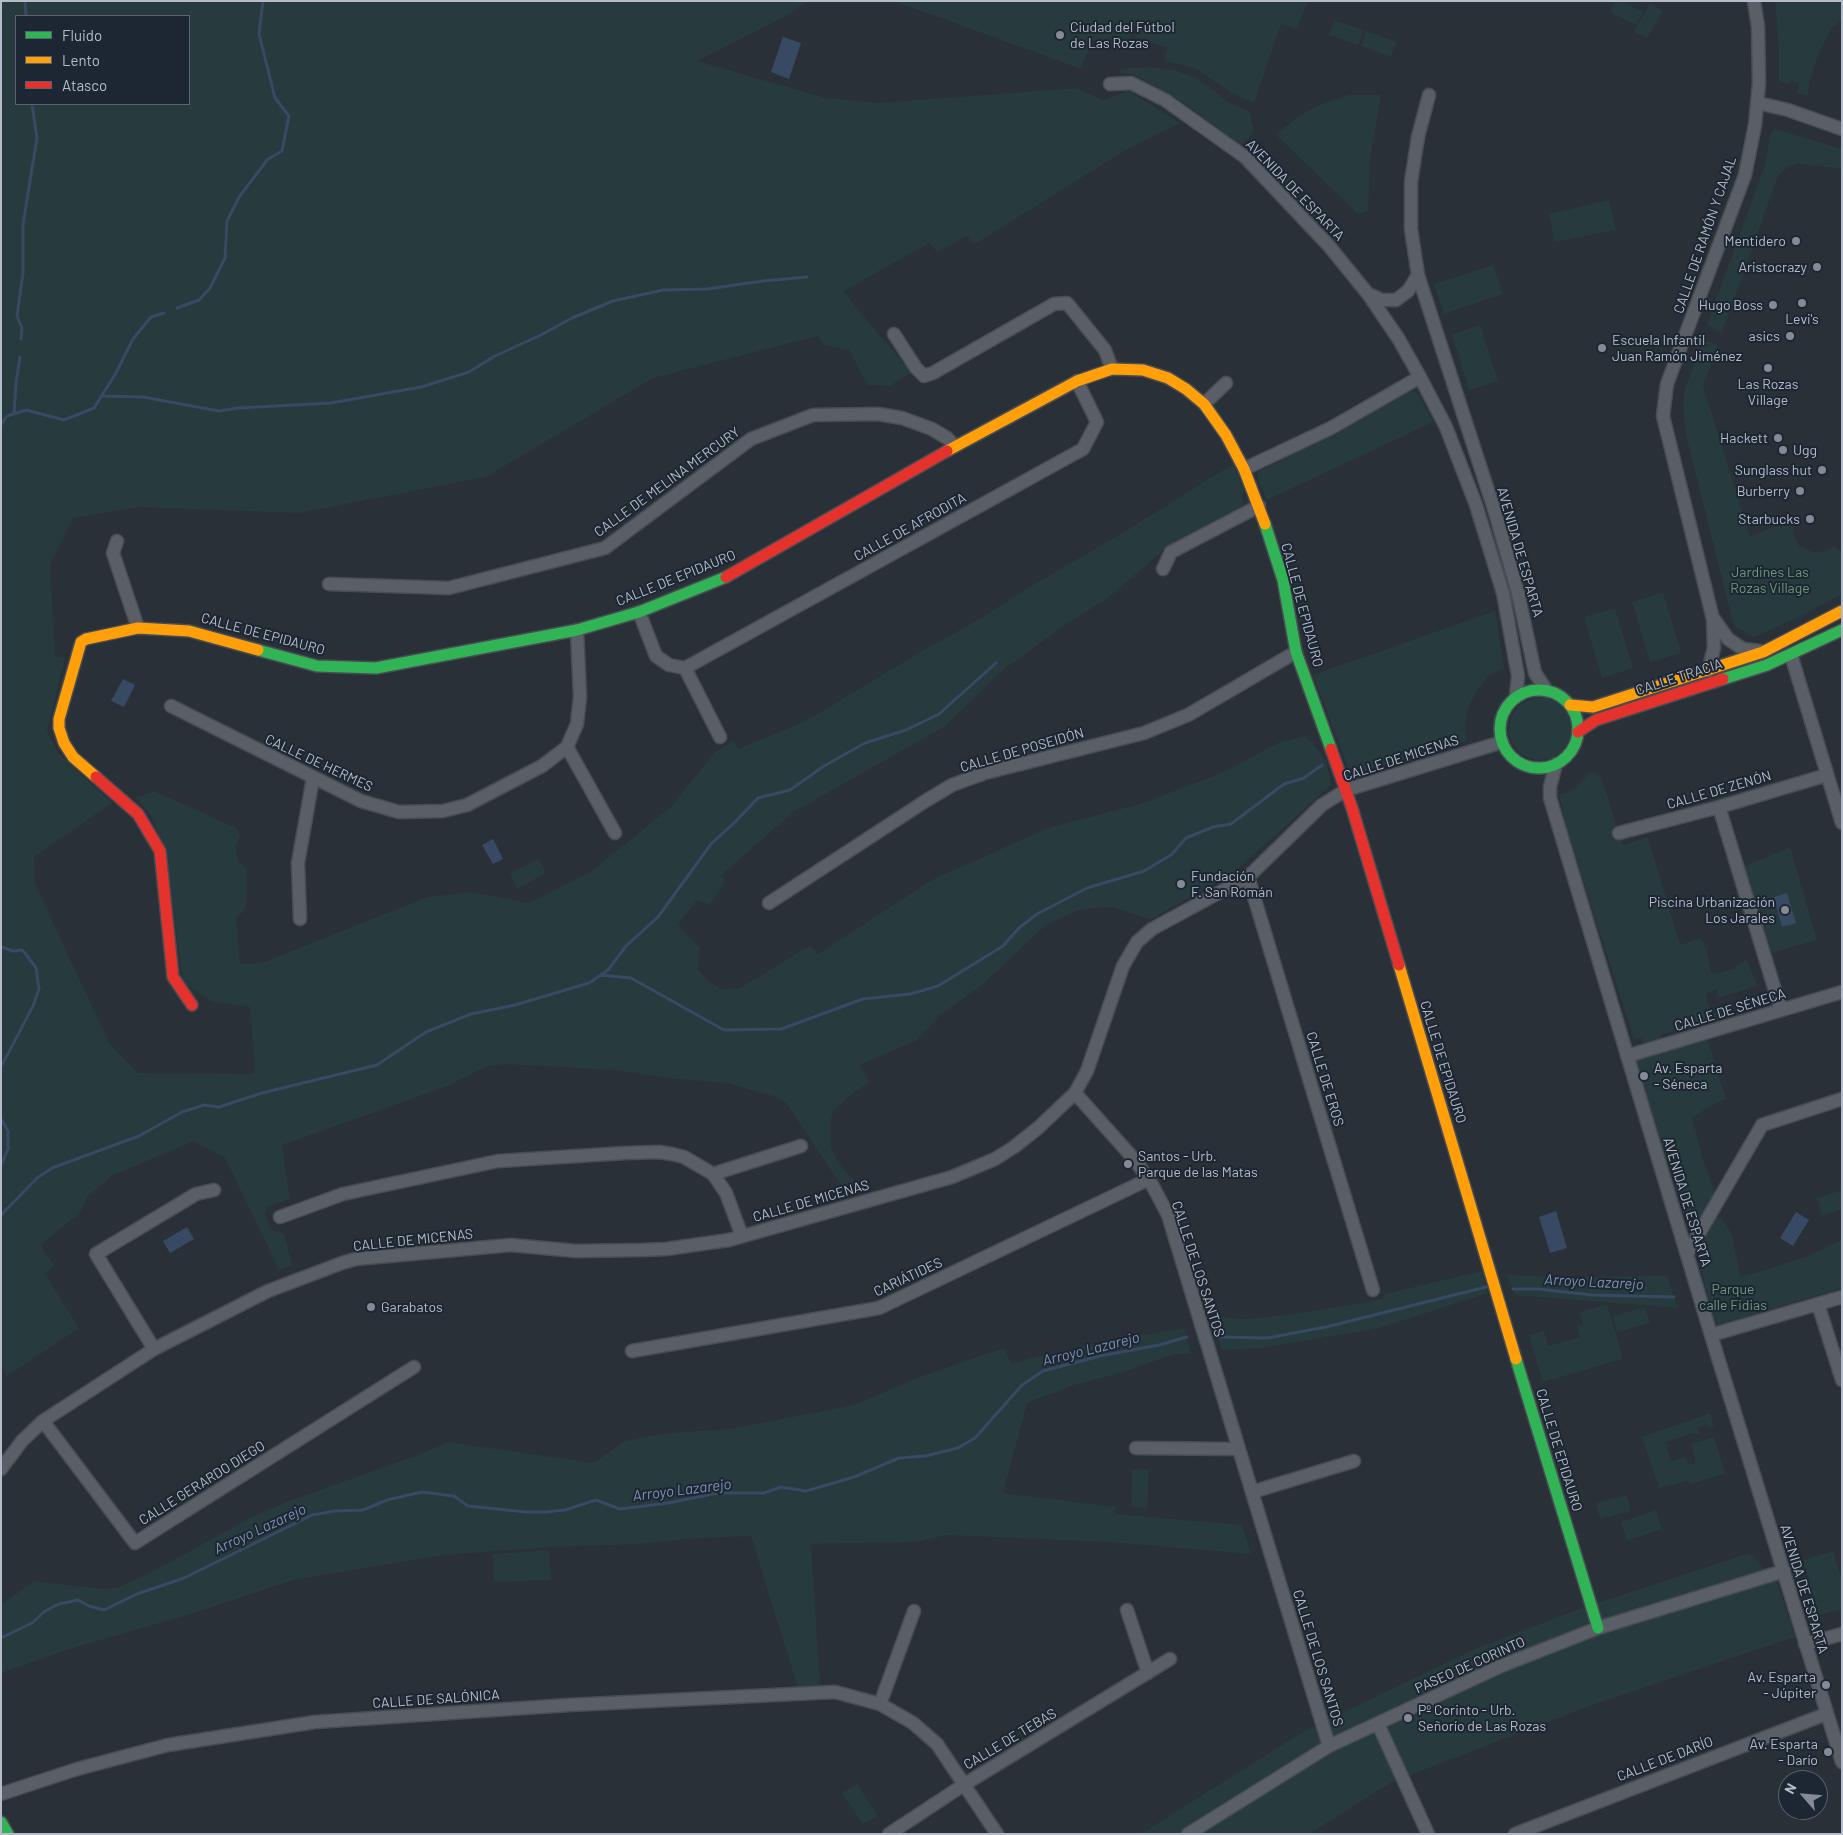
<!DOCTYPE html>
<html>
<head>
<meta charset="utf-8">
<style>
	body { margin:0 }
	#map { position:relative; width:1843px; height:1835px; overflow:hidden; background:#2a3038; font-family:Barlow,sans-serif }
	canvas { display:block }
	.frame { position:absolute; inset:0; border:2px solid #b4bcc9; pointer-events:none }
	.legend { position:absolute; left:15px; top:15px; width:175px; height:90px; box-sizing:border-box; background:#1d2633; border:1px solid #59626f; margin:0; padding:6px 9px; list-style:none; font-size:15px; color:#b4bcc9 }
	.legend li { display:flex; align-items:center; gap:10px; height:25px }
	.legend b { width:25px; border:1px solid #59626f }
	.north { position:absolute; left:1778px; top:1770px; width:50px; height:50px; box-sizing:border-box; background:#1d2633; border:1px solid #59626f; border-radius:50%; rotate:297deg; font-size:14px; font-weight:700; line-height:20px; text-align:center; color:#b4bcc9 }
	.north::after { content:''; display:block; margin:auto; width:18px; height:22px; background:#848b96; clip-path:polygon(50% 0,100% 100%,50% 72%,0 100%) }
</style>
</head>
<body>
<div id="map">
<canvas width="1843" height="1835"></canvas>
<div class="frame"></div>
<ul class="legend">
<li><b style="height:6px;background:#30b455"></b>Fluido</li>
<li><b style="height:6px;background:#ff9f0a"></b>Lento</li>
<li><b style="height:6px;background:#e5322d"></b>Atasco</li>
</ul>
<div class="north">N</div>
</div>
<script>
const ctx = document.querySelector('canvas').getContext('2d');
ctx.lineJoin = 'round';
function paint(path, color) {
  ctx.fillStyle = color;
  ctx.fill(path, 'evenodd');
}
function toPath(rows) {
  const path = new Path2D();
  for (const r of rows) {
    if (r.length === 3) {
      path.moveTo(r[0] + r[2], r[1]);
      path.arc(r[0], r[1], r[2], 0, 2 * Math.PI);
      continue;
    }
    path.moveTo(r[0], r[1]);
    for (let i = 2; i < r.length; i += 2) path.lineTo(r[i], r[i + 1]);
  }
  return path;
}
function strokePath(path, color, width, dash) {
  ctx.strokeStyle = color;
  ctx.lineWidth = width;
  ctx.lineCap = dash ? 'butt' : 'round';
  ctx.setLineDash(dash || []);
  ctx.stroke(path);
}
function label(font, color, halo, rows, align = 'center') {
  ctx.font = font + ' Barlow,sans-serif';
  ctx.lineWidth = 4;
  ctx.setLineDash([]);
  ctx.textBaseline = 'middle';
  ctx.strokeStyle = halo;
  ctx.fillStyle = color;
  for (const [text, x, y, turn = 0] of rows) {
    ctx.save();
    ctx.translate(x, y);
    ctx.rotate((+turn || 0) * Math.PI / 180);
    ctx.textAlign = isNaN(turn) ? turn : align;
    if (halo) ctx.strokeText(text, 0, 0);
    ctx.fillText(text, 0, 0);
    ctx.restore();
  }
}
paint(toPath([
	[1,1,807,1,788,15,697,61,826,98,879,103,1077,88,1103,100,1129,91,1180,123,1129,148,975,244,967,236,937,252,929,243,844,291,854,305,911,372,890,386,868,385,849,350,824,345,818,336,653,378,486,477,299,513,139,507,73,518,50,564,55,656,65,657,47,731,58,753,112,803,34,857,35,884,109,1043,138,1073,247,1074,255,1072,250,1007,211,1001,185,984,181,970,167,856,152,817,136,798,154,791,236,828,240,836,236,847,238,861,247,869,246,909,236,918,240,964,262,963,428,897,472,892,530,903,592,871,672,806,714,753,734,740,738,749,806,721,924,650,978,620,1036,583,1121,534,1233,464,1244,491,1242,495,1244,505,1174,541,1108,598,1065,625,1004,669,944,727,795,811,721,875,725,880,710,905,697,900,678,925,700,948,698,969,708,981,721,989,740,988,811,945,818,954,932,880,1048,828,1143,803,1224,772,1280,742,1306,736,1326,760,1331,785,1233,873,1150,920,1114,907,1091,908,1076,911,1047,924,982,985,940,1015,917,1040,860,1065,869,1083,856,1091,833,1111,830,1124,831,1148,837,1161,860,1188,845,1191,786,1103,776,1097,727,1083,676,1079,614,1070,505,1064,485,1067,445,1087,282,1145,290,1199,268,1206,265,1214,271,1230,284,1234,292,1265,279,1270,225,1158,194,1141,113,1175,88,1196,79,1214,40,1245,54,1265,45,1274,79,1328,7,1376,1,1364],
	[16,16,189,16,189,104,16,104],
	[894,1,1308,1,1297,29,1281,24,1254,103,1230,92,1197,69,1164,60,1168,48,1135,37,1138,30,1134,28,1125,51,1092,40,1081,69],
	[1615,1,1622,1,1643,12,1636,25,1610,12],
	[1775,1,1842,1,1842,19,1830,30,1819,52,1809,82,1808,96,1797,93,1799,83,1791,80,1788,84,1779,81,1779,50],
	[1650,3,1663,11,1647,38,1634,32],
	[1334,20,1364,30,1358,45,1329,35],
	[1366,31,1396,42,1391,57,1361,46],
	[1149,67,1174,70,1196,78,1211,88,1229,103,1249,111,1254,131,1240,148,1195,111,1167,92,1135,75,1119,72,1121,69],
	[1349,95,1381,95,1370,158,1368,211,1358,214,1276,135,1297,117,1319,105],
	[1774,129,1842,149,1842,169,1797,163,1789,166,1778,176,1722,333,1707,325,1765,165,1770,136],
	[1609,200,1616,230,1555,242,1549,214],
	[1493,265,1503,294,1444,314,1434,284],
	[1480,325,1498,381,1469,390,1452,334],
	[1702,340,1718,345,1703,386,1750,536,1794,519,1793,533,1799,546,1815,553,1829,550,1834,545,1842,553,1842,594,1799,617,1754,637,1734,626,1686,435,1683,403,1685,390],
	[1411,391,1416,392,1419,395,1433,422,1267,500,1258,479,1258,473,1261,470,1343,430],
	[1663,592,1681,653,1650,662,1632,602],
	[1615,608,1633,668,1602,678,1584,617],
	[1495,611,1504,668,1488,676,1478,689,1471,702,1467,713,1465,727,1467,741,1360,774,1349,770,1313,675],
	[1540,729,31],
	[1591,772,1601,777,1623,845,1648,837,1680,945,1701,938,1706,949,1712,974,1735,969,1735,966,1747,960,1757,986,1719,998,1716,989,1705,994,1712,1014,1716,1013,1719,1022,1661,1034,1662,1039,1648,1042,1643,1043,1641,1038,1634,1039,1568,833,1559,795,1573,790],
	[1790,847,1817,940,1772,953,1743,867],
	[538,859,546,873,517,889,510,873],
	[1707,1038,1726,1099,1710,1106,1692,1118,1704,1163,1716,1194,1691,1235,1635,1061],
	[1842,1190,1842,1209,1822,1216,1817,1198],
	[1716,1215,1722,1220,1732,1234,1740,1276,1758,1272,1806,1257,1842,1240,1842,1288,1717,1325,1696,1253],
	[1482,1271,1488,1293,1379,1328,1260,1348,1222,1350,1213,1322,1216,1317,1246,1319,1286,1315,1369,1302,1384,1298,1385,1294],
	[1507,1275,1557,1277,1667,1276,1678,1308,1515,1295],
	[1607,1304,1623,1359,1543,1382,1529,1335,1544,1331,1548,1346,1580,1337,1577,1327,1583,1324,1580,1312],
	[1645,1307,1650,1323,1617,1332,1613,1316],
	[1184,1328,1191,1354,1174,1354,1120,1373,1074,1385,1027,1403,1003,1493,1116,1507,1115,1514,1242,1525,1251,1554,1108,1542,947,1535,914,1542,811,1544,820,1686,798,1688,751,1536,685,1539,640,1544,552,1547,444,1555,327,1574,290,1581,191,1614,73,1648,1,1673,1,1605,34,1581,102,1589,117,1588,152,1572,254,1516,289,1501,410,1458,449,1442,593,1463,625,1441,668,1433,730,1429,854,1405,917,1378,1004,1348,1011,1363,1107,1341],
	[1710,1413,1714,1426,1709,1428,1707,1424,1697,1428,1700,1434,1692,1433,1665,1442,1671,1461,1685,1457,1688,1465,1696,1463,1691,1444,1714,1437,1725,1474,1690,1484,1688,1481,1659,1488,1642,1437],
	[1132,1469,1149,1470,1147,1508,1131,1507],
	[1627,1495,1631,1511,1600,1519,1596,1503],
	[1656,1510,1662,1529,1627,1541,1621,1522],
	[549,1550,551,1580,494,1582,493,1554],
	[1833,1551,1842,1581,1842,1609,1819,1615,1803,1560],
	[1750,1553,1778,1585,1795,1637,1592,1705,1392,1782,1309,1834,1141,1834,1304,1731,1475,1649,1579,1609],
	[857,1784,878,1816,863,1824,842,1793]
]), '#273a3e');
paint(toPath([
	[783,37,801,43,789,79,771,72],
	[123,679,135,685,124,707,111,701],
	[493,839,503,859,493,864,482,845],
	[1787,893,1796,923,1782,927,1774,897],
	[1556,1211,1567,1248,1550,1253,1539,1217],
	[1796,1212,1809,1220,1793,1246,1780,1238],
	[187,1227,194,1239,170,1253,163,1241]
]), '#384963');
strokePath(toPath([
	[25,1,26,16],
	[177,308,199,300,210,288,225,258,227,221,239,197,268,159,282,151,289,116,275,98,259,34,263,1],
	[21,339,22,328,17,316,23,273,23,224,37,138,32,104],
	[101,396,143,397,219,411,238,408,331,403,421,387,469,372,495,356,541,335,572,318,613,301,663,290,707,289,763,281,807,277],
	[14,414,16,383,20,357],
	[1,425,7,416,26,410,64,420,94,408,116,373,133,339,151,317,164,313],
	[1,947,13,951,22,950,25,953,36,968,39,989,33,1006,1,1067],
	[601,975,631,978,724,1030,781,1029,863,999,910,994,938,986,1003,946,1019,928,1037,914,1087,888,1144,871,1171,855,1186,838,1213,827,1231,824,1284,784,1304,778,1322,765],
	[1,1119,8,1131,8,1149,1,1165],
	[1,1215,37,1178,52,1168,139,1136,182,1112,204,1105,219,1107,262,1093,377,1065,426,1032,471,1014,515,1005,589,983,608,970,626,946,658,917,711,844,735,822,758,798,790,790,824,766,865,743,906,730,939,714,996,663],
	[1513,1289,1538,1289,1592,1295,1674,1297],
	[1218,1337,1267,1338,1326,1327,1486,1287],
	[1,1638,32,1623,45,1611,59,1604,78,1600,89,1606,104,1610,137,1594,184,1578,312,1515,335,1511,363,1510,387,1500,422,1492,454,1496,468,1506,526,1512,546,1512,565,1510,596,1500,620,1509,668,1503,718,1493,764,1493,781,1487,806,1491,854,1477,899,1458,925,1456,958,1448,975,1438,1022,1385,1043,1371,1100,1356,1159,1345,1187,1337]
]), '#384963', 3);
const street = toPath([
	[1110,84,1131,83,1165,100,1245,157,1329,246,1368,294,1398,338,1420,377,1446,427,1476,505,1503,593,1518,676,1516,697],
	[1429,95,1418,137,1411,182,1411,229,1418,275,1494,509,1518,593,1535,673,1547,691],
	[1758,103,1788,110,1842,129],
	[1368,294,1382,300,1396,300,1408,291,1418,275],
	[894,334,916,368,924,376,933,373,1054,304,1067,303,1105,350,1112,369],
	[1204,404,1226,383],
	[1244,469,1331,428,1420,377],
	[117,541,113,553,138,628],
	[1163,569,1171,552,1259,506],
	[329,584,449,588,605,548,751,439,813,415,878,414,902,418,932,429,947,438,955,446],
	[639,612,656,656,669,665,685,668,1083,449,1097,422,1077,381],
	[1714,619,1728,639,1743,649,1760,651],
	[1791,655,1842,823],
	[685,668,720,737],
	[1708,671,1714,648,1713,619,1663,416,1667,384,1745,175,1755,125,1759,83,1758,27,1754,1],
	[171,706,361,801,399,812,443,811,467,805,542,766,567,747,577,724,580,697,577,630],
	[567,747,615,833],
	[1556,764,1550,787,1550,798,1711,1335,1842,1762],
	[1719,807,1781,1010],
	[1619,833,1719,807,1827,775],
	[1248,877,1373,1290],
	[769,903,927,800,952,785,985,773,1144,733,1188,715,1296,652],
	[300,919,298,863,313,778],
	[1627,1056,1842,992],
	[1075,1093,1134,1159,1149,1179,1168,1215,1329,1746],
	[713,1174,801,1146],
	[280,1217,343,1194,498,1161,625,1153,659,1152,672,1154,684,1157,713,1174,726,1193,742,1236],
	[1687,1254,1762,1125,1842,1099],
	[1818,1304,1842,1380],
	[1711,1335,1842,1297],
	[154,1349,96,1254,196,1194,214,1190],
	[632,1351,879,1308,1149,1179],
	[43,1421,135,1543,414,1367],
	[1136,1448,1239,1449],
	[1,1469,22,1441,43,1421,154,1349,268,1291,342,1263,356,1259,511,1245,576,1251,642,1250,666,1249,729,1240,952,1177,995,1159,1014,1147,1038,1128,1075,1093,1087,1071,1123,966,1137,942,1152,929,1248,877,1322,805,1346,790,1502,742],
	[1252,1492,1354,1461],
	[1127,1610,1148,1673],
	[1805,1644,1842,1634],
	[880,1704,914,1611],
	[1378,1724,1428,1834],
	[1,1794,77,1769,168,1745,315,1722,569,1705,835,1692,880,1704,913,1723,937,1744,997,1834],
	[889,1834,965,1784,1170,1659],
	[1188,1834,1329,1746,1501,1666,1598,1628,1784,1571],
	[1515,1834,1826,1714]
]);
const fast = toPath([
	[1265,524,1283,580,1296,652,1331,749],
	[258,650,317,666,376,668,577,630,639,612,726,577],
	[1723,679,1767,665,1842,630],
	[1539,729,39],
	[1516,1359,1598,1628],
	[1,1822,8,1834]
]);
const slow = toPath([
	[947,451,1077,381,1112,369,1143,370,1168,378,1186,389,1204,404,1226,435,1244,469,1265,524],
	[1570,705,1593,707,1763,652,1842,611],
	[96,777,73,757,64,743,59,728,59,719,81,642,86,639,138,628,189,631,258,650],
	[1399,965,1516,1359]
]);
const jam = toPath([
	[726,577,947,451],
	[1578,732,1596,720,1723,679],
	[1331,749,1352,808,1399,965],
	[96,777,138,814,160,851,173,977,192,1005]
]);
strokePath(street, '#484c53', 15);
strokePath(fast, '#484c53', 14);
strokePath(slow, '#484c53', 14);
strokePath(jam, '#484c53', 14);
strokePath(street, '#5a5e66', 12);
strokePath(fast, '#30b455', 11);
strokePath(slow, '#ff9f0a', 11);
strokePath(jam, '#e5322d', 11);
for (const [x, y, r, color] of [
	[1060,35,5,"#848b96"],
	[1796,241,5,"#848b96"],
	[1817,267,5,"#848b96"],
	[1802,303,5,"#848b96"],
	[1773,305,5,"#848b96"],
	[1790,336,5,"#848b96"],
	[1602,348,5,"#848b96"],
	[1768,368,5,"#848b96"],
	[1778,438,5,"#848b96"],
	[1783,450,5,"#848b96"],
	[1822,470,5,"#848b96"],
	[1800,491,5,"#848b96"],
	[1810,519,5,"#848b96"],
	[1181,884,5,"#848b96"],
	[1785,910,5,"#848b96"],
	[1644,1076,5,"#848b96"],
	[1128,1164,5,"#848b96"],
	[371,1307,5,"#848b96"],
	[1826,1685,5,"#848b96"],
	[1408,1718,5,"#848b96"],
	[1828,1752,5,"#848b96"]
]) {
  const dot = new Path2D();
  dot.arc(x, y, r, 0, 2 * Math.PI);
  ctx.fillStyle = color;
  ctx.fill(dot);
  strokePath(dot, '#1d2633', 2);
}
label('14px', '#b4bcc9', '#1d2633', [
	["Ciudad del Fútbol",1070,27,"left"],
	["de Las Rozas",1070,43,"left"],
	["Mentidero",1786,241],
	["Aristocrazy",1807,267],
	["Hugo Boss",1763,305],
	["Levi's",1802,319,"center"],
	["asics",1780,336],
	["Escuela Infantil",1612,340,"left"],
	["Juan Ramón Jiménez",1612,356,"left"],
	["Las Rozas",1768,384,"center"],
	["Village",1768,400,"center"],
	["Hackett",1768,438],
	["Ugg",1793,450,"left"],
	["Sunglass hut",1812,470],
	["Burberry",1790,491],
	["Starbucks",1800,519],
	["Fundación",1191,876,"left"],
	["F. San Román",1191,892,"left"],
	["Piscina Urbanización",1775,902],
	["Los Jarales",1775,918],
	["Av. Esparta",1654,1068,"left"],
	["- Séneca",1654,1084,"left"],
	["Santos - Urb.",1138,1156,"left"],
	["Parque de las Matas",1138,1172,"left"],
	["Garabatos",381,1307,"left"],
	["Av. Esparta",1816,1677],
	["- Júpiter",1816,1693],
	["Pº Corinto - Urb.",1418,1710,"left"],
	["Señorío de Las Rozas",1418,1726,"left"],
	["Av. Esparta",1818,1744],
	["- Darío",1818,1760]
], 'right');
label('14px', '#b4bcc9', '#1d2633', [
	["AVENIDA DE ESPARTA",1295,190,46],
	["CALLE DE RAMÓN Y CAJAL",1705,235,-71],
	["CALLE DE MELINA MERCURY",667,482,-36],
	["CALLE DE AFRODITA",910,527,-29],
	["AVENIDA DE ESPARTA",1520,552,74],
	["CALLE DE EPIDAURO",676,578,-22],
	["CALLE DE EPIDAURO",1302,605,75],
	["CALLE DE EPIDAURO",263,634,15],
	["CALLE TRACIA",1679,677,-18],
	["CALLE DE POSEIDÓN",1022,750,-16],
	["CALLE DE MICENAS",1401,758,-18],
	["CALLE DE HERMES",319,763,25],
	["CALLE DE ZENÓN",1719,790,-16],
	["CALLE DE SÉNECA",1730,1010,-17],
	["CALLE DE EPIDAURO",1443,1062,73],
	["CALLE DE EROS",1325,1079,73],
	["CALLE DE MICENAS",811,1201,-16],
	["AVENIDA DE ESPARTA",1687,1202,73],
	["CALLE DE MICENAS",413,1240,-6],
	["CALLE DE LOS SANTOS",1198,1269,72],
	["CARIÁTIDES",908,1277,-25],
	["CALLE DE EPIDAURO",1559,1450,73],
	["CALLE GERARDO DIEGO",202,1483,-32],
	["AVENIDA DE ESPARTA",1804,1589,73],
	["CALLE DE LOS SANTOS",1318,1658,73],
	["PASEO DE CORINTO",1470,1665,-24],
	["CALLE DE SALÓNICA",436,1699,-4],
	["CALLE DE TEBAS",1010,1739,-31],
	["CALLE DE DARÍO",1665,1759,-21]
]);
label('14px', '#6b9a76', '#1d2633', [
	["Jardines Las",1770,572],
	["Rozas Village",1770,588],
	["Parque",1733,1289],
	["calle Fidias",1733,1305]
]);
label('italic 15px', '#7c92b1', '#1d2633', [
	["Arroyo Lazarejo",1594,1282,3],
	["Arroyo Lazarejo",1091,1349,-14],
	["Arroyo Lazarejo",682,1490,-7],
	["Arroyo Lazarejo",260,1529,-25]
]);
</script>
</body>
</html>
